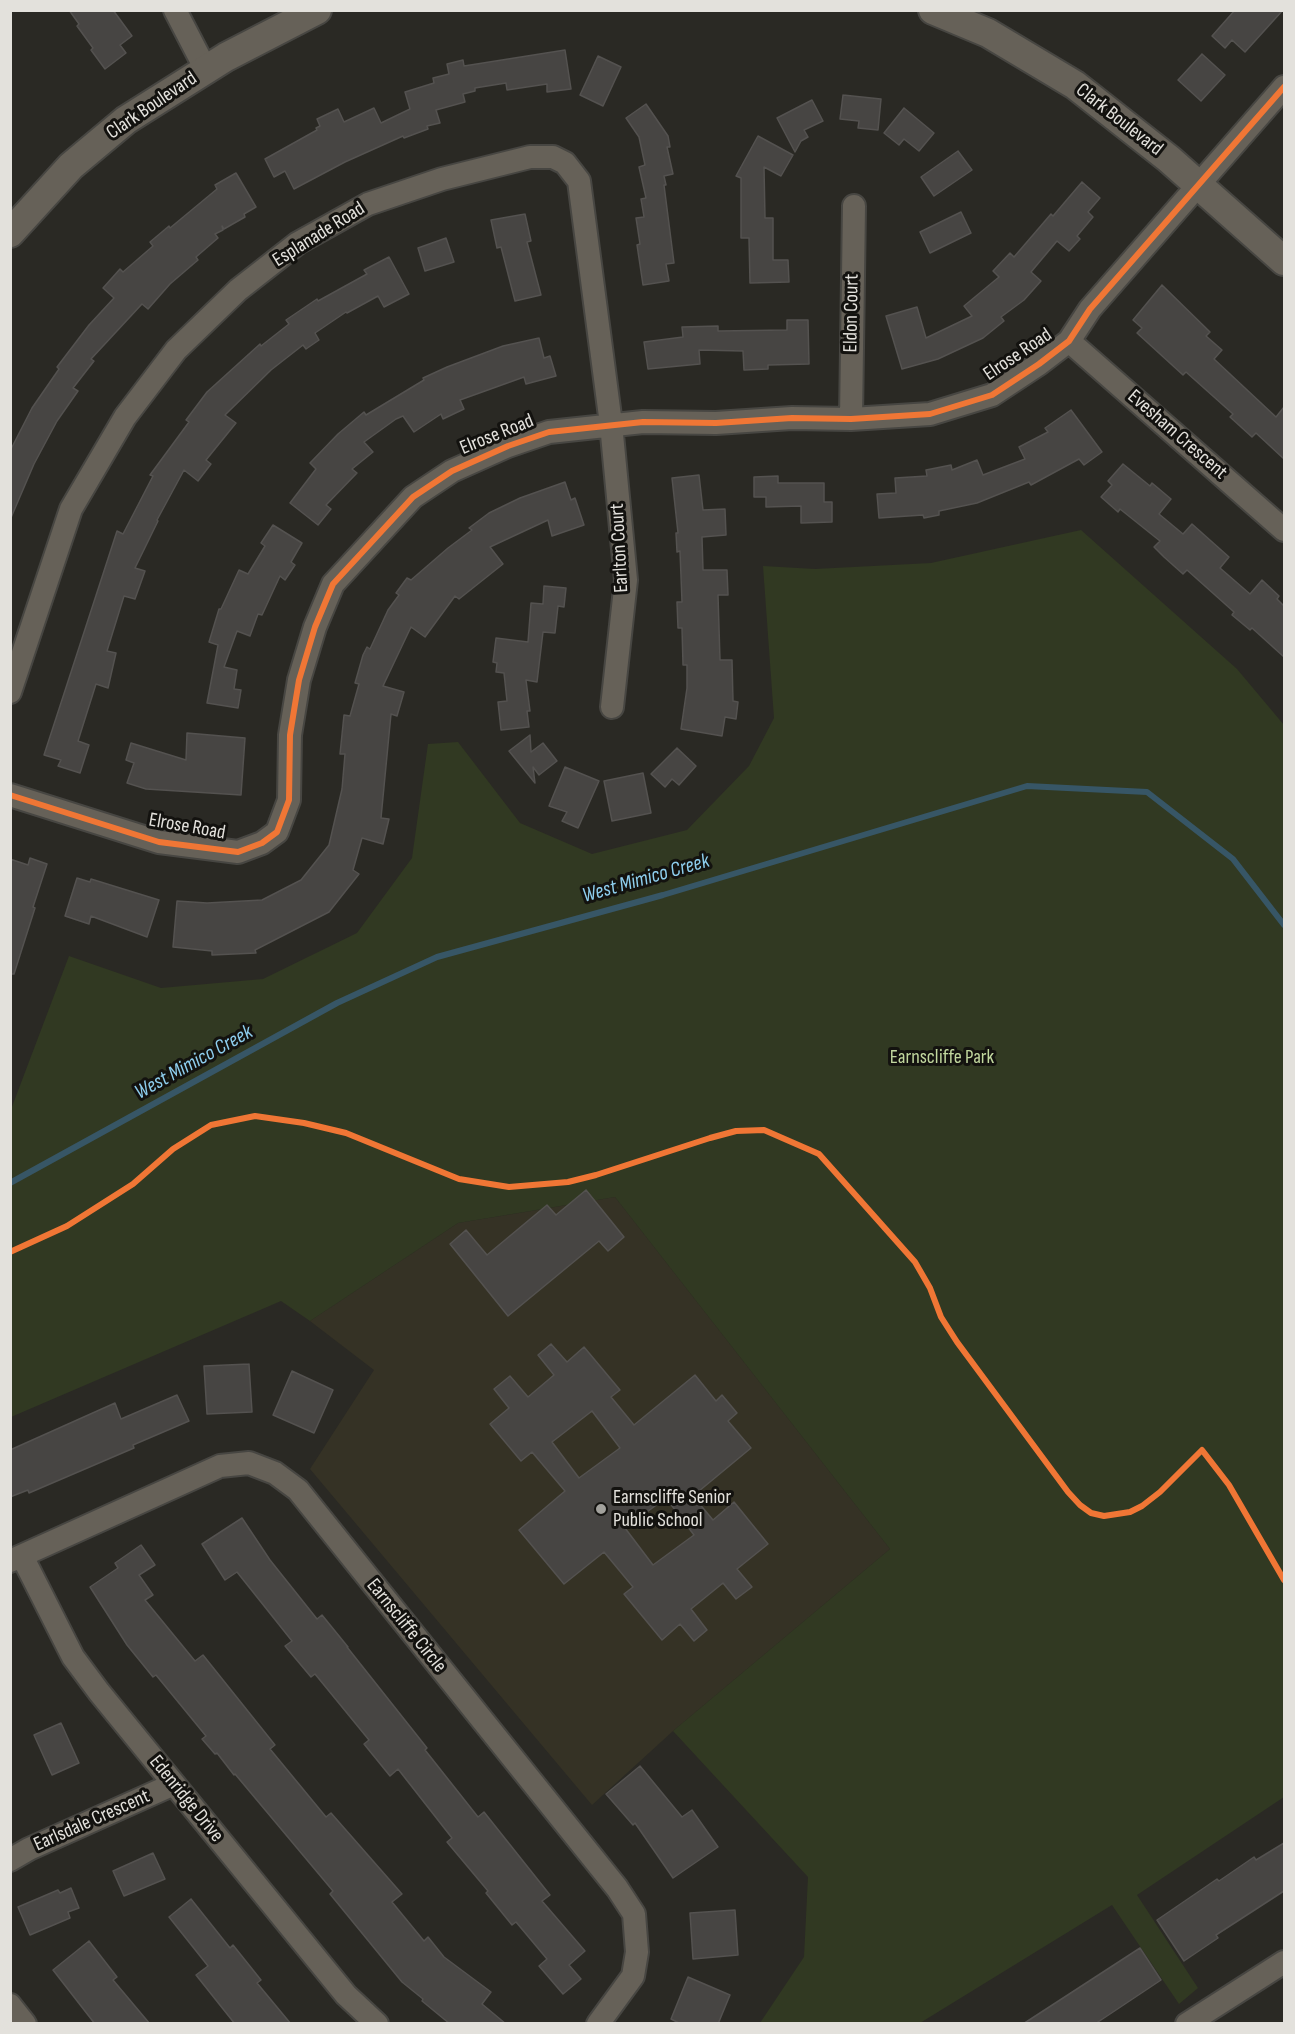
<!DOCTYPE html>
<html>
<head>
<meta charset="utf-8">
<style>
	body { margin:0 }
	#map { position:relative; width:1295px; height:2034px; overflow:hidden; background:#2a2924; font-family:"Sofia Sans Condensed",sans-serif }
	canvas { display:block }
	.frame { position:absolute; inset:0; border:12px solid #e3e1dc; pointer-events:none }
</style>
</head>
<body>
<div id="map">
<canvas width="1295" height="2034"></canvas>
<div class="frame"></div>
</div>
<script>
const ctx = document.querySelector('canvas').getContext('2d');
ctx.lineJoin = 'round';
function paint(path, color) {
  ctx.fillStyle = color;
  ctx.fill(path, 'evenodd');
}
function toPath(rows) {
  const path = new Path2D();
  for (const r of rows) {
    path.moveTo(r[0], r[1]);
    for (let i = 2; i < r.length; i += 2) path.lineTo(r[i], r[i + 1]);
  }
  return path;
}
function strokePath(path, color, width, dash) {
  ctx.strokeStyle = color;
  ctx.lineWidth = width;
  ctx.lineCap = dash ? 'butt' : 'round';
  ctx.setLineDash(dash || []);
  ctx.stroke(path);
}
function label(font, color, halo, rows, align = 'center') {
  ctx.font = font + ' "Sofia Sans Condensed",sans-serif';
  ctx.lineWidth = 6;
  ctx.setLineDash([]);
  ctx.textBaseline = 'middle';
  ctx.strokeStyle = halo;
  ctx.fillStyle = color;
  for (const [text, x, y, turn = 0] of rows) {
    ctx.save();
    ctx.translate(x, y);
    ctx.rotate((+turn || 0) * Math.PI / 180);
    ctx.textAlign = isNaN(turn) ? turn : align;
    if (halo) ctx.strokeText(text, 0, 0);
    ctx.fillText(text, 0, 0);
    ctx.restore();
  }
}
paint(toPath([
	[615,1197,890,1549,673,1731,592,1805,310,1469,374,1370,310,1321,458,1223]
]), '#353225');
paint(toPath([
	[1081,530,1237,669,1284,725,1284,1797,1137,1895,1198,1988,1179,2004,1112,1905,920,2023,760,2023,804,1957,808,1877,673,1731,890,1549,615,1197,458,1223,310,1321,281,1301,11,1417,10,1112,69,956,161,988,263,979,357,933,412,858,428,744,458,742,520,823,592,854,687,830,749,766,774,718,763,566,815,569,931,563]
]), '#313922');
strokePath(toPath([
	[10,1183,337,1003,437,957,663,895,1027,786,1147,792,1233,859,1284,925]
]), '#375666', 6);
const building = toPath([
	[69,10,113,10,132,36,120,45,126,53,105,69,91,50,93,48,77,26,79,24,69,10],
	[1235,10,1283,10,1245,52,1232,40,1225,48,1212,36,1235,10],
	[565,50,571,89,547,92,547,84,507,90,506,83,475,88,475,91,463,94,465,102,436,110,440,123,427,126,428,129,404,138,403,136,345,162,294,189,285,171,274,177,265,159,317,130,316,128,320,126,317,119,338,109,344,122,374,108,381,123,410,109,405,92,434,83,433,78,449,74,447,64,463,60,464,66,565,50],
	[1202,54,1225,75,1201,101,1178,80,1202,54],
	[598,56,621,67,603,106,580,95,598,56],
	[843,95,881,99,878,130,858,128,859,121,840,119,843,95],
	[812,100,823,121,804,130,808,137,801,141,795,152,777,118,812,100],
	[646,104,668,136,670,147,667,147,673,174,664,176,666,185,664,185,674,263,666,264,669,281,643,285,637,245,640,244,636,218,644,217,641,199,646,198,639,167,645,165,639,137,626,118,646,104],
	[904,108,934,133,919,151,904,139,899,145,884,133,904,108],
	[758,136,793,155,781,176,764,167,765,218,773,218,773,260,788,260,789,282,750,283,749,238,741,238,741,178,736,176,758,136],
	[958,151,972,170,934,196,921,177,958,151],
	[236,173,256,207,244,214,245,217,224,229,222,226,223,230,215,234,218,238,196,257,198,260,170,284,148,309,142,304,91,359,94,361,73,388,78,391,57,421,34,464,10,520,10,451,32,408,59,369,57,367,89,325,114,298,103,288,120,269,123,272,153,246,150,242,169,226,170,228,217,189,215,185,236,173],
	[1082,182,1100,198,1088,212,1093,217,1077,236,1080,239,1069,251,1057,241,1031,272,1041,281,1024,300,1001,317,1004,321,983,338,938,359,902,369,886,316,917,307,926,338,972,316,964,306,999,277,993,271,1010,253,1014,257,1051,214,1053,216,1082,182],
	[961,212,971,233,930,253,920,232,961,212],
	[525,214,531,241,527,242,541,295,515,301,501,247,497,248,491,220,525,214],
	[446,238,454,262,425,271,418,248,446,238],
	[389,257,409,294,384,307,378,296,347,313,346,312,315,333,319,340,306,349,303,345,271,370,225,415,236,423,206,460,211,464,198,481,184,470,157,520,158,521,135,568,145,571,135,599,124,596,107,651,116,653,108,688,96,684,78,741,89,745,80,773,58,766,61,760,44,755,117,531,123,534,153,476,150,475,189,422,186,420,207,392,260,344,261,346,289,324,286,320,317,299,318,301,367,274,364,270,389,257],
	[1162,285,1210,332,1206,336,1222,350,1214,359,1276,417,1284,407,1284,459,1256,433,1252,437,1230,417,1233,414,1186,372,1183,375,1137,333,1142,328,1133,320,1162,285],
	[787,320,808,320,809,364,768,365,768,369,744,370,743,351,699,350,700,364,648,369,644,342,683,337,682,327,718,326,718,331,787,330,787,320],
	[539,338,544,358,550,356,556,376,526,384,524,377,460,400,464,409,443,419,441,414,414,432,403,416,396,419,364,442,373,452,352,469,357,473,326,505,331,509,318,525,290,503,316,469,310,463,338,434,364,412,366,415,424,380,423,378,447,367,503,346,539,338],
	[1071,410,1102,452,1084,465,1079,459,1031,485,1029,482,977,503,939,511,939,515,924,518,923,515,879,518,877,494,896,493,895,478,927,476,926,470,951,465,952,470,977,460,983,475,1025,459,1019,447,1048,432,1045,428,1071,410],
	[1123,464,1150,486,1152,483,1171,499,1159,514,1183,534,1192,524,1229,557,1220,568,1250,594,1262,580,1279,596,1277,599,1284,606,1284,657,1252,628,1250,630,1232,615,1234,612,1187,570,1183,574,1164,557,1154,547,1160,541,1120,509,1118,512,1101,497,1112,485,1108,481,1123,464],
	[699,475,703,510,725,509,726,535,702,537,703,570,727,570,728,595,718,595,720,660,732,660,733,701,738,702,736,719,725,717,722,736,681,729,687,688,687,665,683,665,682,628,678,628,677,602,682,602,680,551,677,552,676,533,678,533,672,478,699,475],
	[778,476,778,483,824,483,824,502,832,502,832,522,801,523,801,506,766,507,766,497,754,497,754,477,778,476],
	[565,482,571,500,575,498,584,525,552,536,548,520,490,547,503,564,459,599,455,596,425,637,411,627,383,686,404,692,397,716,391,714,381,818,389,819,383,844,362,838,353,870,359,874,329,912,255,950,256,953,212,955,212,951,173,947,177,901,207,903,262,900,301,880,329,845,342,789,345,754,340,754,344,715,350,716,359,684,355,683,363,655,367,647,370,649,388,610,399,595,396,593,407,578,411,580,448,548,472,530,469,528,489,513,520,498,565,482],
	[273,525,302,543,291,562,295,565,285,580,280,576,262,615,258,614,250,636,237,631,224,667,237,670,234,689,241,690,238,708,207,703,218,645,209,642,219,609,221,609,239,570,248,574,265,546,261,543,273,525],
	[544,586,566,588,564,607,558,606,555,633,543,632,537,682,526,680,530,711,527,711,529,727,501,730,498,702,507,701,504,673,496,672,497,663,493,662,496,638,528,642,531,603,543,604,544,586],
	[187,733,245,738,241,795,146,789,127,783,134,763,126,760,131,743,186,760,187,733],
	[530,735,531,752,543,743,557,761,539,775,533,767,535,783,509,751,530,735],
	[677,748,696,766,679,785,672,779,665,787,651,774,677,748],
	[565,767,599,781,578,828,562,821,567,812,549,806,565,767],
	[643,773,651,813,612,821,604,781,643,773],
	[30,858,47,864,33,907,35,908,14,974,10,974,10,859,28,865,30,858],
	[77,878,90,882,91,879,159,900,147,937,91,916,89,924,65,916,77,878],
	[586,1190,624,1237,608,1251,599,1241,508,1316,450,1244,466,1230,487,1255,547,1205,556,1215,586,1190],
	[551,1344,567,1362,584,1347,620,1390,611,1397,634,1425,695,1375,716,1401,722,1395,737,1413,728,1421,751,1448,693,1496,713,1520,734,1502,768,1544,737,1569,752,1587,736,1599,723,1583,691,1609,707,1630,694,1641,680,1624,662,1640,624,1594,633,1587,604,1552,564,1584,519,1530,565,1491,532,1452,521,1461,490,1424,509,1408,494,1389,510,1376,528,1397,554,1375,538,1355,551,1344],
	[592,1411,620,1448,579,1478,552,1442,592,1411],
	[666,1498,694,1535,653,1565,625,1528,666,1498],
	[249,1364,252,1412,207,1414,204,1366,249,1364],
	[292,1371,333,1390,314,1433,273,1415,292,1371],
	[177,1395,189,1421,133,1445,134,1448,29,1493,28,1490,10,1497,10,1450,115,1403,121,1419,177,1395],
	[242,1518,270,1560,317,1619,322,1615,348,1647,347,1647,427,1748,425,1750,478,1817,484,1812,550,1895,542,1901,585,1951,569,1965,581,1979,563,1994,539,1966,547,1959,516,1922,512,1925,486,1893,488,1891,447,1842,452,1838,398,1769,390,1776,364,1744,369,1740,315,1674,311,1677,285,1646,292,1641,237,1572,225,1580,202,1544,242,1518],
	[141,1545,155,1565,139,1575,153,1595,145,1600,195,1661,203,1655,275,1745,270,1749,326,1817,331,1813,402,1894,392,1902,424,1941,428,1937,444,1957,491,1992,482,2004,506,2024,450,2024,422,2001,423,1999,402,1982,330,1894,333,1891,235,1774,234,1775,217,1753,215,1754,202,1739,206,1736,156,1675,153,1677,127,1645,90,1587,118,1568,115,1563,141,1545],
	[61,1723,79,1763,52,1775,34,1735,61,1723],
	[640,1766,682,1817,692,1810,718,1847,673,1878,635,1823,633,1825,606,1794,640,1766],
	[1284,1843,1284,1891,1216,1935,1218,1938,1184,1961,1157,1920,1217,1879,1219,1881,1254,1857,1256,1860,1284,1843],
	[153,1853,165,1879,124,1896,113,1871,153,1853],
	[71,1888,79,1908,68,1912,70,1918,30,1935,18,1907,58,1890,60,1893,71,1888],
	[191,1899,230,1948,233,1945,261,1980,257,1983,291,2024,235,2024,196,1975,208,1966,169,1917,191,1899],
	[735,1910,738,1955,693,1959,690,1913,735,1910],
	[89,1941,117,1977,113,1980,150,2024,95,2024,53,1970,89,1941],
	[1140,1948,1161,1980,1095,2024,1023,2024,1140,1948],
	[688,1977,730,1995,718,2024,681,2024,671,2019,688,1977]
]);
paint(building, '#474543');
strokePath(building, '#545250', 1.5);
const minor = toPath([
	[175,10,206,70],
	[1069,341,1284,530],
	[851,419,854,206],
	[10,692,71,509,125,417,176,350,238,290,298,243,368,204,442,179,530,157,553,157,565,163,579,181,611,424,626,580,612,707],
	[10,795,159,842,238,852,262,843,277,832,289,800,290,735,299,680,315,627,333,584,413,497,452,471,508,446,549,432,643,422,716,423,792,418,851,419,930,414,992,395,1039,364,1069,341,1090,309,1284,87],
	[22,1556,73,1657,99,1692,346,1995,377,2024],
	[10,1561,220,1466,249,1463,275,1473,298,1490,617,1888,634,1914,637,1952,633,1976,598,2024],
	[10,1860,29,1849,174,1784],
	[10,2005,25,2024],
	[1187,2024,1284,1962]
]);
const tertiary = toPath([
	[933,10,988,33,1075,85,1169,159,1284,261],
	[10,233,71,166,126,120,226,57,317,10]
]);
strokePath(minor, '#474642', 26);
strokePath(tertiary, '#474642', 32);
strokePath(minor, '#666158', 22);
strokePath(tertiary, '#666158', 28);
strokePath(toPath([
	[10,795,159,842,238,852,262,843,277,832,289,800,290,735,299,680,315,627,333,584,413,497,452,471,508,446,549,432,643,422,716,423,792,418,851,419,930,414,992,395,1039,364,1069,341,1090,309,1284,87],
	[10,1252,67,1226,133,1184,173,1149,211,1125,255,1116,304,1123,346,1133,459,1179,509,1187,568,1182,596,1175,710,1138,736,1131,764,1130,819,1154,915,1262,930,1288,941,1317,957,1342,1068,1492,1080,1505,1091,1513,1104,1516,1130,1512,1142,1506,1160,1492,1202,1450,1229,1485,1284,1580]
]), '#f07635', 6);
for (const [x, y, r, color] of [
	[601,1509,6,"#a2a19c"]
]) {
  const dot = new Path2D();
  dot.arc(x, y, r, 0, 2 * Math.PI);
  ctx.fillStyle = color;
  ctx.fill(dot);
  strokePath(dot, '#13120f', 2);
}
label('20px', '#e3e1dc', '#13120f', [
	["Clark Boulevard",152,106,-34],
	["Clark Boulevard",1119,120,38],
	["Esplanade Road",319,235,-32],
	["Eldon Court",852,313,-89],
	["Elrose Road",1018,355,-34],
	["Elrose Road",497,435,-22],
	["Evesham Crescent",1177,435,41],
	["Earlton Court",620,548,-93],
	["Elrose Road",187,827,10],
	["Earnscliffe Circle",406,1626,51],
	["Edenridge Drive",186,1799,51],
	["Earlsdale Crescent",92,1821,-24]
]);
label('20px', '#c1d79e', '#13120f', [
	["Earnscliffe Park",942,1058]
]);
label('20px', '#e3e1dc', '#13120f', [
	["Earnscliffe Senior",613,1498],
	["Public School",613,1521]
], 'left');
label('italic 21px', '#8eceee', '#13120f', [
	["West Mimico Creek",646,879,-16],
	["West Mimico Creek",194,1063,-29]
]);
</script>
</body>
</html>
